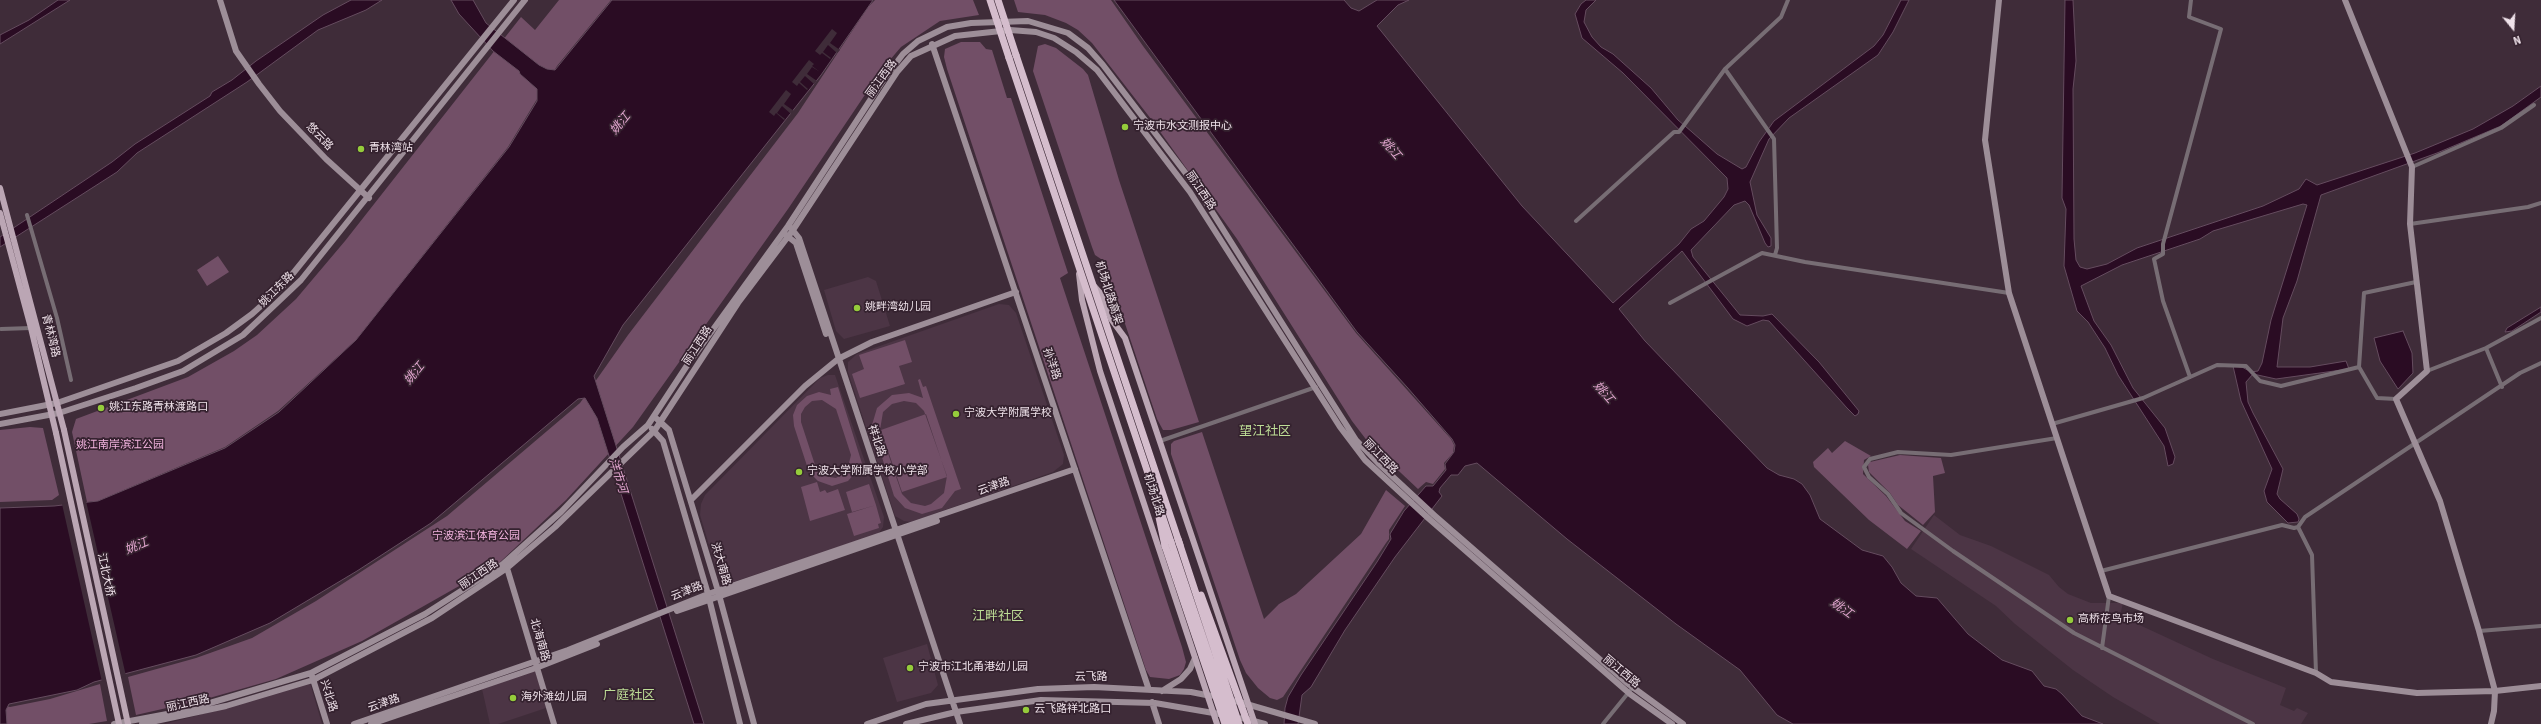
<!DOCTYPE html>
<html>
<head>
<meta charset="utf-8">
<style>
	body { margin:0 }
	#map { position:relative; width:2541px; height:724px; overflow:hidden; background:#3f2c39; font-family:"Source Sans 3",sans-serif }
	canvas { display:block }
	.north { position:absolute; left:2493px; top:8px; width:40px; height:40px; -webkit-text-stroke:3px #35222f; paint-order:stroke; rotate:162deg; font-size:11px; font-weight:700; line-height:16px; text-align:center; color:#efe2ea }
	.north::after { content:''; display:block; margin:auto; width:14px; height:18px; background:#efe2ea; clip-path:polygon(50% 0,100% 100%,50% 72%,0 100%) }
</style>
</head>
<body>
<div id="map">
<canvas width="2541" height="724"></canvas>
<div class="north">N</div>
</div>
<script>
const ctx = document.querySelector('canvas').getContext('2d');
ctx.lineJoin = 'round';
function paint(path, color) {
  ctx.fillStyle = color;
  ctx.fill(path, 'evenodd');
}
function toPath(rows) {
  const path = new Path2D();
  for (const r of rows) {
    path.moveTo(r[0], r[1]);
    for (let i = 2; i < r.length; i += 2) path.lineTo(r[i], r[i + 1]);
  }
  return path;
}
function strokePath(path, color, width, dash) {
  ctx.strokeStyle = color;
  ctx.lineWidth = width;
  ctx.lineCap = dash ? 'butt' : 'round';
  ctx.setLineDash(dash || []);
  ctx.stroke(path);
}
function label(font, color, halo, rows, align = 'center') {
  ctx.font = font + ' "Source Sans 3","Noto Sans SC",sans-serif';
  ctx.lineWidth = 3.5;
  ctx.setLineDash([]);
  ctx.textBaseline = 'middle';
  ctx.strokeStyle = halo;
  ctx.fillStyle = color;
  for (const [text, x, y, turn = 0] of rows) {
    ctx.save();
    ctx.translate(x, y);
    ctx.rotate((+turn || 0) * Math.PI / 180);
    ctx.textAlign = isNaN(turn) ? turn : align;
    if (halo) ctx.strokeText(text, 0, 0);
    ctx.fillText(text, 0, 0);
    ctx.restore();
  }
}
paint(toPath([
	[868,277,876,281,890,326,844,339,836,331,824,290],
	[999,304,1009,305,1016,313,1064,455,1063,464,1053,472,911,522,904,521,895,516,848,372,848,362,857,354],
	[828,375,835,375,884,517,883,527,878,534,733,582,724,581,718,575,700,515,701,504,705,495,820,378],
	[1934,515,1960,535,1991,546,2049,575,2059,587,2068,594,2091,603,2123,603,2120,616,2213,659,2286,688,2280,705,2294,711,2297,708,2308,713,2301,724,2160,724,2113,697,2073,670,2015,624,1996,606,1911,549],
	[927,644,938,685,931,693,897,702,883,658],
	[535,670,546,708,498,724,490,724,482,689],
	[310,683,322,724,165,724,222,709]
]), '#4c3545');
paint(toPath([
	[559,0,611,0,557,66,508,147,356,340,278,411,225,447,98,501,87,502,72,432,76,419,188,377,234,351,257,335,296,299,345,241,521,17,535,30],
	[875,0,973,0,979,15,940,21,901,47,883,68,788,209,633,427,566,500,498,564,362,641,276,679,206,699,136,715,128,677,196,658,252,638,316,601,447,516,580,403,628,335,798,113,868,7],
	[1014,0,1111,0,1143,46,1356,333,1451,439,1454,445,1453,453,1444,463,1445,469,1433,484,1426,482,1418,489,1368,442,1352,421,1237,239,1151,119,1092,43,1078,30,1066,23,1045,15,1018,12],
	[961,42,980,42,986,49,992,50,1007,98,1011,98,1068,273,1060,278,1182,647,1186,662,1184,669,1180,675,1169,679,1150,677,1146,670,947,69,944,57,945,49],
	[1045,44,1056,48,1083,69,1088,75,1119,180,1199,422,1171,430,1163,430,1157,419,1104,261,1095,255,1092,247,1033,71,1038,46],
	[218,256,229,272,207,286,197,270],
	[905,340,912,362,899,366,905,384,860,398,852,374,864,369,859,355],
	[920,379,923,387,926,386,961,489,955,491,942,508,922,514,905,508,894,496,872,425,877,408,892,395,909,393,923,398,918,380],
	[904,401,916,403,924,411,947,476,944,493,931,504,925,506,911,503,902,494,880,430,883,412,892,404],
	[838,387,865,473,858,475,856,472,848,481,832,486,818,481,809,472,794,426,793,415,797,405,807,396,819,392,831,395,830,389],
	[822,400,836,409,851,455,847,471,836,478,823,476,817,471,801,422,801,414,805,407,812,401],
	[926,414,947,477,902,492,881,430],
	[30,427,43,428,59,495,52,500,0,502,0,430],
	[1202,432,1264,619,1279,604,1296,594,1361,534,1386,490,1405,506,1389,530,1389,539,1386,543,1283,697,1277,700,1270,698,1258,688,1246,673,1240,660,1171,454,1171,444,1174,441],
	[1845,441,1871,456,1864,460,1863,474,1886,496,1905,521,1921,531,1907,549,1869,520,1814,467,1813,462,1828,448,1832,453],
	[1900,455,1941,458,1945,473,1933,476,1935,512,1923,525,1898,505,1890,493,1869,472,1868,465,1870,462],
	[817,482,820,492,825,490,827,493,838,489,845,510,810,521,801,487],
	[869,484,876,505,852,512,846,492],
	[876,505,881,523,878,524,879,528,854,536,847,514],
	[100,684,107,721,89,724,0,724,0,705,10,707,50,699]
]), '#724f67');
const water = toPath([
	[58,0,70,0,0,44,0,35,29,20,58,0],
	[351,0,382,0,366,10,318,30,247,82,137,153,117,172,0,247,0,237,112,162,135,144,210,96,212,92,232,80,256,61,323,15,351,0],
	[451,0,473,0,486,23,539,65,547,69,555,70,612,0,873,0,821,75,623,325,594,376,704,724,694,724,597,418,585,398,578,399,431,523,357,571,270,623,196,655,94,682,77,690,9,704,6,710,7,724,0,724,0,508,54,506,98,501,225,448,279,412,356,340,509,147,537,101,537,89,520,74,519,71,493,51,459,14,451,0],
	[1114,0,1344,0,1351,8,1359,11,1377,0,1409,0,1398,5,1377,26,1522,206,1613,303,1679,244,1691,229,1704,221,1724,197,1728,189,1727,178,1623,73,1582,38,1575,14,1581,4,1586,0,1596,0,1586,10,1584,22,1592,37,1601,47,1613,54,1651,88,1678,120,1692,132,1717,154,1742,169,1746,167,1759,142,1774,121,1874,46,1883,35,1901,0,1909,0,1893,32,1878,55,1789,118,1769,139,1750,182,1757,215,1771,238,1771,246,1768,247,1765,243,1749,205,1745,201,1734,205,1691,250,1693,257,1740,315,1763,316,1772,314,1819,362,1859,411,1858,414,1855,416,1847,408,1769,321,1763,320,1747,326,1733,319,1682,251,1619,309,1645,341,1767,468,1779,475,1794,479,1802,484,1810,495,1820,519,1862,550,1883,556,1892,567,1901,583,1916,596,1937,598,1968,634,2002,660,2032,671,2044,686,2056,689,2062,694,2082,716,2103,724,1793,724,1777,715,1740,670,1676,624,1567,539,1477,463,1465,466,1458,475,1451,475,1440,488,1439,492,1442,496,1395,557,1345,630,1311,687,1302,695,1298,724,1284,724,1285,708,1288,697,1301,675,1377,562,1391,539,1390,534,1404,511,1426,486,1433,486,1446,470,1445,464,1454,452,1455,445,1452,439,1407,387,1357,332,1114,0],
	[2065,0,2073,0,2076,61,2073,89,2074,239,2076,260,2080,267,2087,269,2107,264,2137,248,2263,206,2299,189,2306,179,2317,185,2415,153,2473,129,2513,106,2541,86,2541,97,2501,126,2437,153,2321,195,2297,281,2283,318,2277,367,2310,367,2346,361,2349,369,2276,379,2253,374,2246,382,2248,402,2253,413,2283,469,2277,494,2280,499,2297,514,2299,519,2298,522,2288,523,2267,502,2264,491,2272,469,2241,401,2233,366,2242,367,2251,372,2258,371,2262,363,2271,320,2307,205,2303,204,2213,231,2200,239,2122,265,2081,286,2094,321,2111,345,2133,388,2165,428,2175,457,2173,464,2168,466,2164,446,2118,375,2105,348,2088,322,2077,311,2064,266,2066,209,2062,198,2065,0],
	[2541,307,2541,312,2512,331,2505,332,2507,328,2541,307],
	[2403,331,2412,353,2413,373,2398,389,2380,361,2374,338,2403,331]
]);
paint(water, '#2a0c23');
strokePath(water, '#654c5f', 1);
paint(toPath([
	[832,29,837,33,835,36,843,42,835,36,830,43,840,50,837,53,828,45,823,52,831,58,830,59,822,53,820,55,815,51],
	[809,60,814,64,812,66,820,72,812,67,807,74,817,81,814,84,805,76,800,82,808,89,807,90,799,83,797,86,792,82],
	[786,90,791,94,789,97,797,102,789,97,784,104,794,111,791,114,782,106,777,113,785,119,784,120,776,113,774,116,769,112],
	[86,501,126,676,102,682,62,504]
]), '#3f2c39');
strokePath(toPath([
	[1725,69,1774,139,1777,248,1775,255],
	[2412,167,2501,128,2534,105],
	[27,215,57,318,71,380],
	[1576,221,1674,132,1679,132,1725,69,1781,17,1788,0],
	[2410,224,2528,207,2541,203],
	[1670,303,1762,253,1805,262,2009,293],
	[1,329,31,328],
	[2486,348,2502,387],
	[2427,371,2486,348,2541,318],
	[2190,377,2163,301,2154,259,2163,254,2163,244,2221,29,2189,17,2191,0],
	[2396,399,2377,398,2359,367,2364,293,2416,282],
	[2052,424,2143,398,2217,365,2246,366,2260,381,2281,386,2359,367],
	[2057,438,1951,455,1898,452,1870,459,1864,467,1869,477,1888,494,1901,513,1953,551,2074,633,2253,724],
	[1160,441,1316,387],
	[2298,527,2312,555,2316,673],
	[2101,571,2282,525,2294,528,2298,527,2305,517,2520,373,2541,363],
	[2479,631,2541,626],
	[2102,648,2109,596],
	[1603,724,1633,687]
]), '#776d74', 4);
strokePath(toPath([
	[220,0,236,51,259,84,280,111,326,159,369,198],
	[1999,0,1985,140,2009,293,2109,596,2316,673,2331,682,2417,693,2495,691,2541,686],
	[2345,0,2412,167,2410,224,2427,371,2396,399,2440,501,2479,631,2495,691,2494,711,2491,724],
	[932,44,1149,690],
	[791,228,799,238,960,724],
	[786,235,796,243,826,334],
	[0,414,57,403,178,361,226,333,252,314,282,287,514,0],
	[657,419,669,430,718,591,754,724],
	[0,424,59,413,136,388,183,371,243,335,301,280,525,0],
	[652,429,663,441,708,594,740,724],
	[691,500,805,386,838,359,872,342,1016,292],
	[505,566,507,568,554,724],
	[677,611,937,521],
	[312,676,327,724],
	[1162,691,1181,679,1190,669,1195,658],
	[1236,701,1315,724],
	[1152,702,1159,724],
	[1242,718,1265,724],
	[114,724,183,711,311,673,425,614,503,564,561,512,623,447,648,425,688,364,788,226,884,79,903,54,918,41,947,27,971,23,1028,21,1068,33,1088,48,1103,65,1197,188,1321,385,1356,440,1378,463,1434,515,1627,683,1683,724],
	[142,724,226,706,313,680,432,618,507,568,555,527,655,430,738,303,793,230,897,72,911,56,955,36,1010,30,1036,32,1054,38,1076,52,1097,70,1190,192,1340,427,1365,460,1428,518,1630,694,1672,724],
	[354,724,568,650,708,594,1075,469],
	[371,724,536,668,597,644],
	[867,724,926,704,1038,689,1094,687,1191,692,1211,696],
	[906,724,956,712,1041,700,1155,703,1225,715]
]), '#9d8e98', 6);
strokePath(toPath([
	[0,188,64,430],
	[0,213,31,328,56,433],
	[1079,274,1082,300,1100,371,1217,724],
	[1094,286,1101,294,1111,319,1125,338,1255,724]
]), '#bba6b4', 6);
strokePath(toPath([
	[1016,55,1180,545],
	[1009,58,1171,542],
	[1159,517,1165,546]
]), '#d5bdcd', 7);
strokePath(toPath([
	[64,430,128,724],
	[56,433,119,724]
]), '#bba6b4', 6);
strokePath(toPath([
	[990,0,1009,58],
	[998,0,1016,55],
	[1178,539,1239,724],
	[1171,542,1232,724],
	[1165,546,1225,724],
	[1201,595,1248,724]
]), '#d5bdcd', 7);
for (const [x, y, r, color] of [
	[1125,127,4,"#95cc3b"],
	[361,149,4,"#95cc3b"],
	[857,308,4,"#95cc3b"],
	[101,408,4,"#95cc3b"],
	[956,414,4,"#95cc3b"],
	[799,472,4,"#95cc3b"],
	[2070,620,4,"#95cc3b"],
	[910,668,4,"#95cc3b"],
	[513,698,4,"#95cc3b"],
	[1026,710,4,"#95cc3b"]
]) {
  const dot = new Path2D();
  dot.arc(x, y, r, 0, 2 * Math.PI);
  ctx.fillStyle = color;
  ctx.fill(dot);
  strokePath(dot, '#35222f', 1.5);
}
label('11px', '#efe2ea', '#35222f', [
	["丽江西路",882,79,-54],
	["悠云路",319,137,46],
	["丽江西路",1200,191,56],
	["姚江东路",277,290,-45],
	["机场北路高架",1108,293,72],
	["青林湾路",50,336,76],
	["丽江西路",698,346,-57],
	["孙洋路",1051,364,71],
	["祥北路",876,441,71],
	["丽江西路",1380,457,46],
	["云津路",994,487,-19],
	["机场北路",1153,495,72],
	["洪大南路",720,564,74],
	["江北大桥",105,575,78],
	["丽江西路",479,575,-34],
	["云津路",687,592,-21],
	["北海南路",539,640,74],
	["丽江西路",1621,672,40],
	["云飞路",1091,678],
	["兴北路",328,696,73],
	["丽江西路",188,704,-12],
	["云津路",384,704,-19]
]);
label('11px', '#efe2ea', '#35222f', [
	["宁波市水文测报中心",1133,127],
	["青林湾站",369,149],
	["姚畔湾幼儿园",865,308],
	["姚江东路青林渡路口",109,408],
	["宁波大学附属学校",964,414],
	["宁波大学附属学校小学部",807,472],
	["高桥花鸟市场",2078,620],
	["宁波市江北甬港幼儿园",918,668],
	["海外滩幼儿园",521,698],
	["云飞路祥北路口",1034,710]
], 'left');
label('11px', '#f3b4df', '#35222f', [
	["姚江南岸滨江公园",120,446],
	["宁波滨江体育公园",476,537]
]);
label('italic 12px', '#e5a8d2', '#35222f', [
	["姚江",621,124,-50],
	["姚江",1390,149,49],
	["姚江",415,374,-50],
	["姚江",1603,393,49],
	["洋市河",617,476,72],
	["姚江",137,547,-23],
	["姚江",1841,609,35]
]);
label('13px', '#bede97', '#35222f', [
	["望江社区",1265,432],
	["江畔社区",998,617],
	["广庭社区",629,696]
]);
</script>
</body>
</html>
